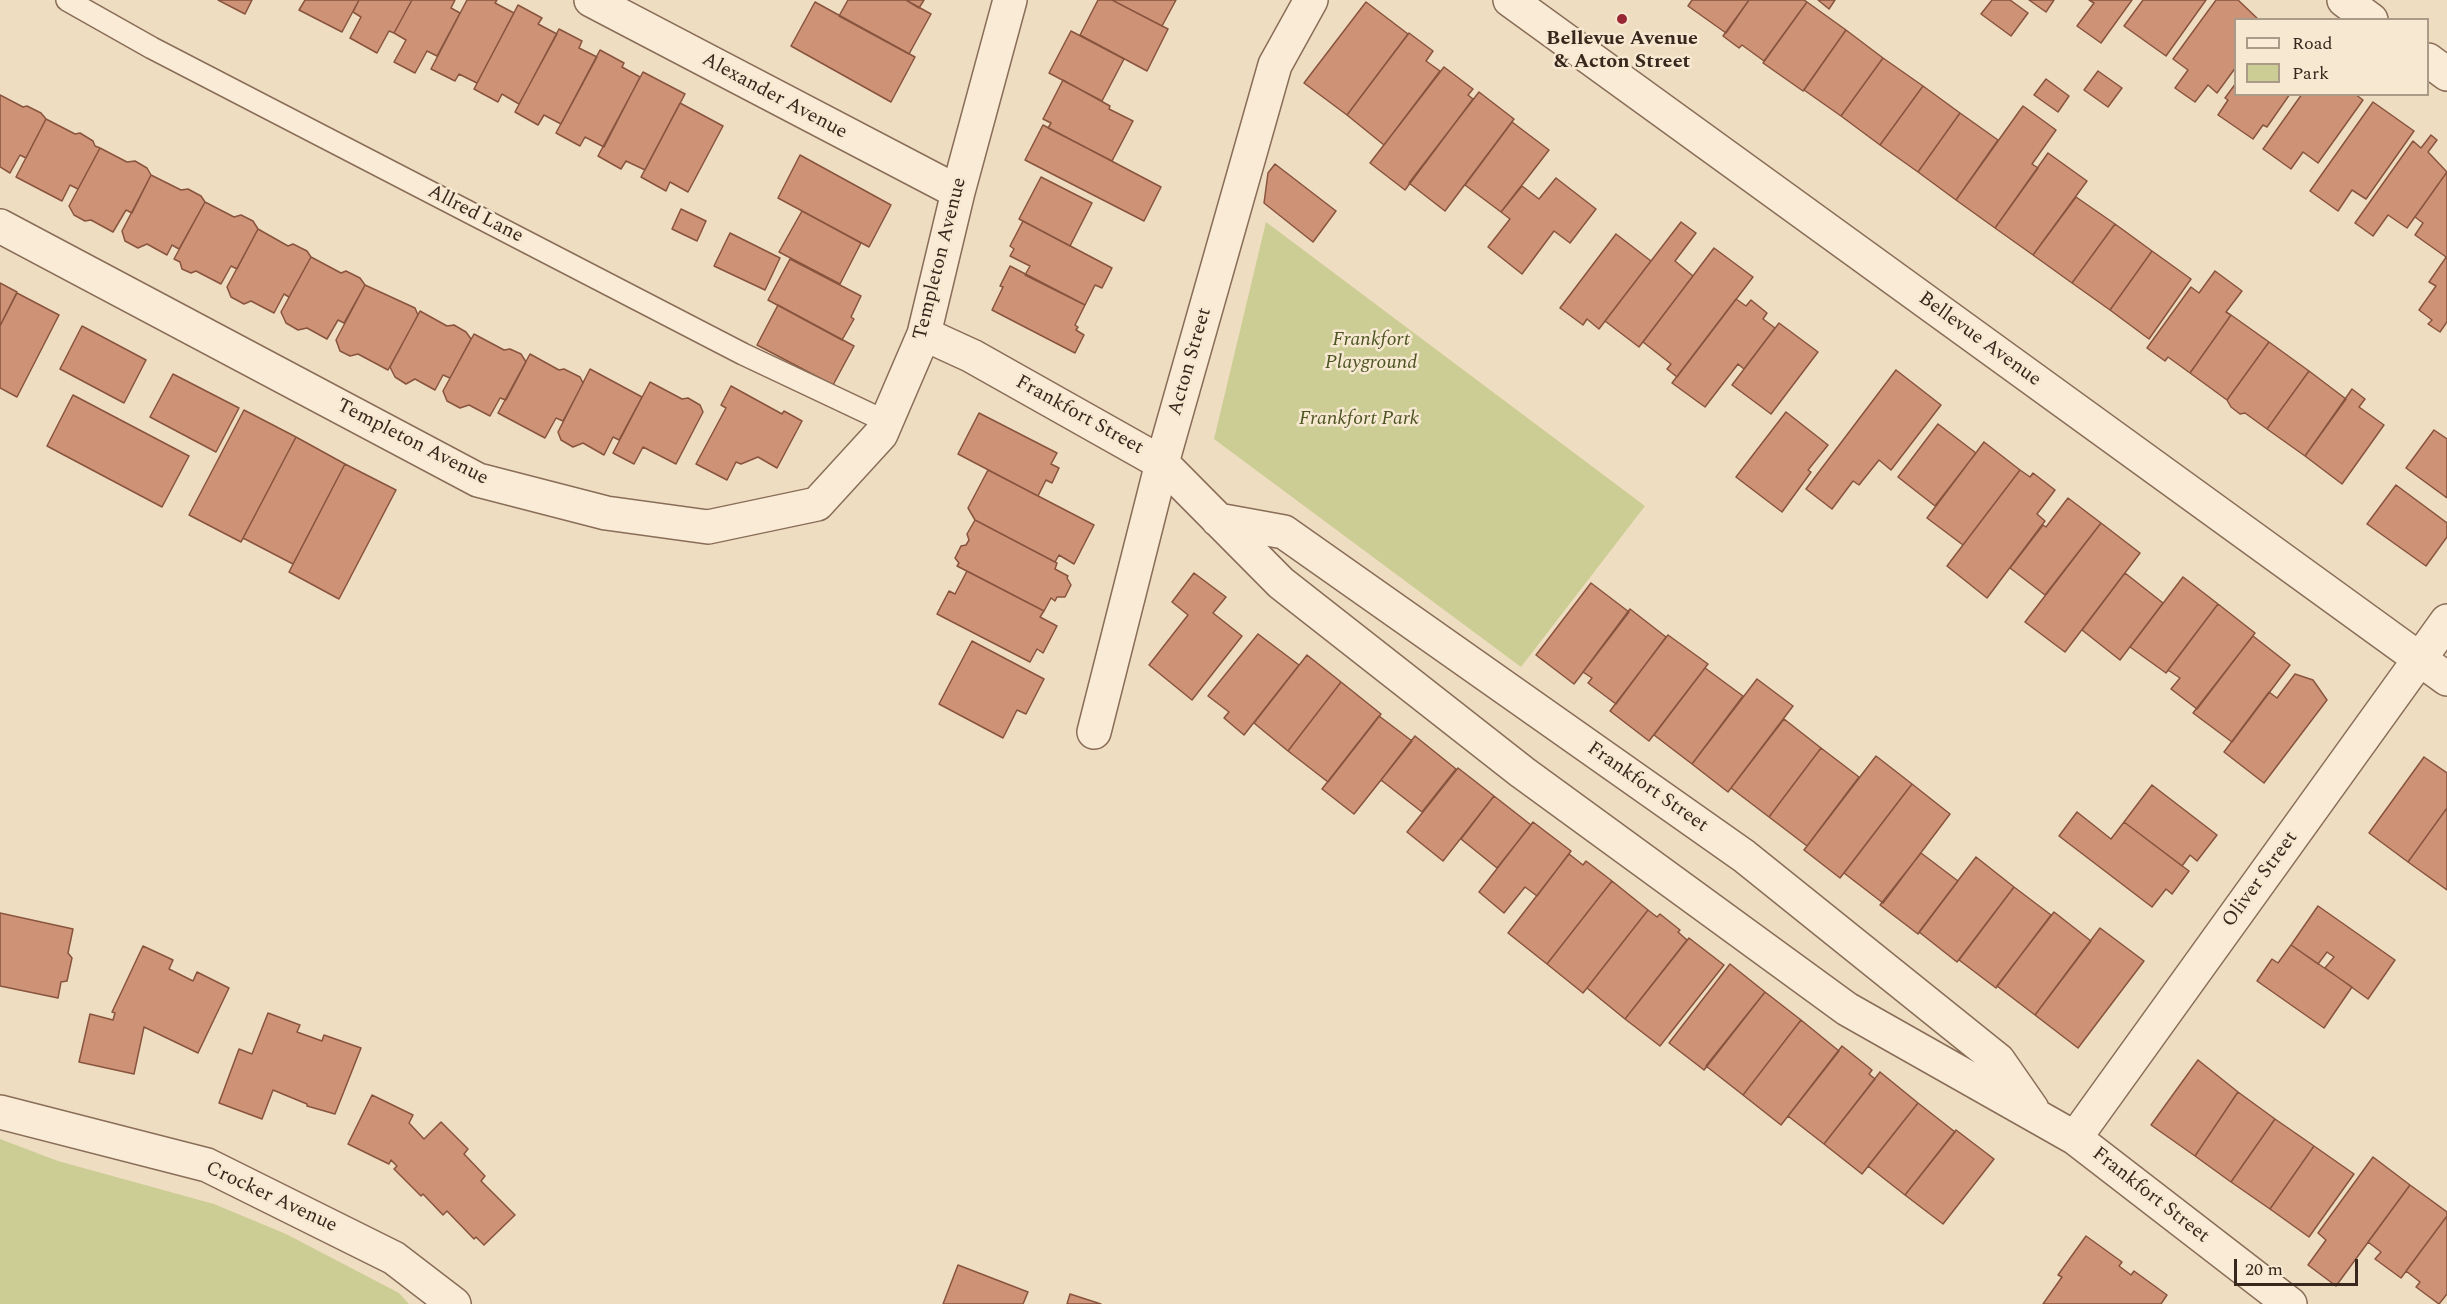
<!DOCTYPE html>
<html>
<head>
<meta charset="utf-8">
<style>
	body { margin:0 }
	#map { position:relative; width:2447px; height:1304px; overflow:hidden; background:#efddc1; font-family:Spectral,serif }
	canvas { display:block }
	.legend { position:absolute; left:2234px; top:18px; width:195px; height:78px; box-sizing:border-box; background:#f6e8d1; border:2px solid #aa9b89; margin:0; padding:8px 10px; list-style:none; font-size:18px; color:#38271d }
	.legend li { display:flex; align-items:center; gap:12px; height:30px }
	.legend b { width:30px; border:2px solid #aa9b89 }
	.scale { position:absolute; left:2234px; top:1259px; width:124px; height:27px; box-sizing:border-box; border:3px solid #38271d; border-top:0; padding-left:8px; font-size:18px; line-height:21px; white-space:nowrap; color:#38271d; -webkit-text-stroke:4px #f6e8d1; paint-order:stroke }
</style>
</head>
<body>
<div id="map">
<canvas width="2447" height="1304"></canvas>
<ul class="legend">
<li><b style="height:8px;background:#f9ebd5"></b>Road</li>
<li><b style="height:16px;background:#cccd95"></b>Park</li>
</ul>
<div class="scale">20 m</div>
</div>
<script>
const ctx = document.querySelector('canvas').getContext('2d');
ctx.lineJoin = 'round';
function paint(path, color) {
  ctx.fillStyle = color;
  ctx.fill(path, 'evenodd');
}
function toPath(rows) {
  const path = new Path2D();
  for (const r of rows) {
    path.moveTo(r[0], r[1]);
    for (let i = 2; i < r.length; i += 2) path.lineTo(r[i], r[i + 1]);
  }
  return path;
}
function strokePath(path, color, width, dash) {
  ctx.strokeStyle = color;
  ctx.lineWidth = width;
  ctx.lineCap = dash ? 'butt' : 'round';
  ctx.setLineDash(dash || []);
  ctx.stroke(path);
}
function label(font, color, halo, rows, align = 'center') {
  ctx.font = font + ' Spectral,serif';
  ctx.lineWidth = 5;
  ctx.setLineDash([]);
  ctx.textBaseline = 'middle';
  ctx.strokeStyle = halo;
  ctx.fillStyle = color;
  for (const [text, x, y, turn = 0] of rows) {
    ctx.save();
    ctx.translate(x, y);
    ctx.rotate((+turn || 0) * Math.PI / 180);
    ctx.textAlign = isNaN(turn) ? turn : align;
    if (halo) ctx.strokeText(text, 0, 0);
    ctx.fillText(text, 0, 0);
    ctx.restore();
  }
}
paint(toPath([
	[1266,222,1645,506,1521,667,1214,439],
	[0,1139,58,1161,214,1204,286,1234,399,1293,409,1304,0,1304]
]), '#cccd95');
const building = toPath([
	[218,0,252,0,245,14,218,0],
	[305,0,359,0,342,32,299,10,305,0],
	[359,0,412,0,394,33,389,31,377,53,350,38,361,17,353,12,359,0],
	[412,0,455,0,451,8,460,13,437,56,427,51,415,73,394,62,406,40,394,33,412,0],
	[467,0,497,0,495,3,514,13,477,83,459,74,455,81,431,69,467,0],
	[848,0,906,0,931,14,909,54,839,16,848,0],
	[906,0,924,0,919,8,906,0],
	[1098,0,1112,0,1168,29,1147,71,1080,35,1098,0],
	[1112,0,1176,0,1162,26,1112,0],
	[1692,0,1749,0,1726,33,1688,6,1692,0],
	[1749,0,1804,0,1807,2,1764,61,1742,45,1739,48,1723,36,1749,0],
	[1818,0,1835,0,1829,9,1818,0],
	[1992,0,2010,0,2028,13,2011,36,1981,14,1992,0],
	[2029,0,2054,0,2046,12,2029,0],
	[2089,0,2132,0,2101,43,2077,26,2094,3,2089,0],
	[2143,0,2206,0,2166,56,2124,26,2143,0],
	[2216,0,2238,0,2259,20,2236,20,2236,67,2217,93,2208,85,2195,102,2175,88,2188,70,2173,59,2216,0],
	[815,2,915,57,891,102,791,46,815,2],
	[1366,2,1408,34,1347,115,1304,83,1366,2],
	[1807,2,1846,30,1803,91,1763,63,1807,2],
	[518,5,542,18,538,24,557,34,519,104,502,94,498,102,474,89,518,5],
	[559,29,582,41,579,48,597,57,561,124,544,115,538,125,515,112,559,29],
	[1846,30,1883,58,1841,116,1804,90,1846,30],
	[1071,31,1124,59,1102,101,1049,73,1071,31],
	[1409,33,1433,51,1426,61,1440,71,1384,145,1347,115,1409,33],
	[600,50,624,63,622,67,640,77,604,147,585,137,580,146,556,133,600,50],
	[1883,58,1923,86,1880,145,1841,116,1883,58],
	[1444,67,1473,89,1468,95,1473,99,1405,190,1370,163,1444,67],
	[2098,71,2122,88,2108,107,2084,90,2098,71],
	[643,72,685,94,645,170,626,161,621,169,598,156,643,72],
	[2046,79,2069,96,2058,112,2034,95,2046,79],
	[1063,80,1110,106,1109,109,1133,121,1112,161,1048,128,1051,123,1043,119,1063,80],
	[2236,83,2236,94,2290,94,2267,127,2263,125,2253,139,2218,115,2228,100,2225,98,2236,83],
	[1923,86,1960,113,1918,172,1880,145,1923,86],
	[1479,92,1514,119,1445,211,1409,183,1479,92],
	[2302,94,2355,94,2363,100,2318,163,2303,152,2291,169,2263,149,2302,94],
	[0,95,23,107,27,106,41,113,46,119,26,158,20,155,10,173,0,167,0,95],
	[2373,102,2414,131,2366,199,2352,190,2338,211,2310,191,2373,102],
	[680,103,723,126,688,192,670,182,666,191,641,177,680,103],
	[2023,106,2056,130,2032,164,2038,168,1995,228,1956,200,2023,106],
	[1960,113,1998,140,1956,200,1918,172,1960,113],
	[46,119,75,134,80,133,93,141,95,146,100,148,78,189,70,185,62,201,16,177,46,119],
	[1512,122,1549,150,1501,212,1465,185,1512,122],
	[1043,125,1161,187,1144,221,1025,160,1043,125],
	[2431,135,2437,140,2428,152,2447,172,2407,228,2388,215,2373,236,2355,223,2413,141,2421,148,2431,135],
	[100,148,127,162,135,161,147,168,151,175,132,213,126,210,113,232,91,220,85,221,74,215,69,206,100,148],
	[2048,153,2087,181,2033,255,1995,228,2048,153],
	[800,155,891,205,869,247,778,198,800,155],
	[1275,164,1336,211,1313,242,1264,203,1268,173,1275,164],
	[2447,172,2447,256,2446,257,2415,235,2423,223,2415,217,2447,172],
	[151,175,181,190,188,189,201,196,205,202,179,249,172,245,167,255,147,244,138,248,125,241,122,231,151,175],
	[1041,177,1092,203,1070,246,1019,219,1041,177],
	[1556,178,1596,209,1570,243,1554,231,1522,274,1488,247,1510,219,1501,212,1522,186,1539,199,1556,178],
	[2076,197,2115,224,2072,283,2033,255,2076,197],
	[205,202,234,217,241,215,253,221,258,229,237,269,231,266,221,284,196,271,191,273,182,269,180,262,174,259,205,202],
	[681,209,706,221,697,241,672,229,681,209],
	[802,211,861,243,840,284,779,252,802,211],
	[1023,221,1112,268,1102,288,1095,285,1085,305,1025,275,1030,266,1010,256,1014,249,1010,246,1023,221],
	[1681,222,1696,233,1675,261,1693,276,1639,347,1605,321,1681,222],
	[2115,224,2152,251,2110,310,2072,283,2115,224],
	[258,229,288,246,293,244,307,251,311,257,289,297,284,294,274,313,251,301,244,304,231,297,227,287,258,229],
	[730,233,780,258,765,290,714,266,730,233],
	[1616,234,1651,261,1599,329,1587,319,1583,325,1560,308,1616,234],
	[1714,248,1753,277,1677,377,1667,369,1671,364,1643,342,1714,248],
	[2152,251,2191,279,2149,339,2110,310,2152,251],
	[2447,256,2447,322,2440,332,2428,324,2432,320,2419,310,2436,286,2429,282,2447,256],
	[311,257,341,273,346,271,360,278,365,285,344,323,338,320,327,339,307,328,298,330,286,323,281,312,311,257],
	[790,259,861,296,851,317,854,319,842,340,768,300,790,259],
	[1010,266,1085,305,1075,325,1078,327,1076,330,1084,335,1075,353,992,310,1003,287,1000,286,1010,266],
	[2215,271,2242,291,2226,312,2231,315,2190,373,2168,357,2165,361,2147,348,2191,287,2199,293,2215,271],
	[0,283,17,292,0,326,0,283],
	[365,285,415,308,418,315,388,370,358,354,350,356,340,351,336,340,365,285],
	[17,293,59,315,17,397,0,388,0,326,17,293],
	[1736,299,1746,306,1751,300,1767,313,1763,319,1775,328,1744,369,1738,364,1705,407,1672,383,1736,299],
	[778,305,854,346,833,385,757,345,778,305],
	[420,311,447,326,454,325,466,332,471,339,450,378,443,375,435,390,415,379,406,384,395,377,390,367,420,311],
	[2231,315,2269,342,2227,400,2190,373,2231,315],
	[1779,323,1818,352,1771,414,1732,385,1779,323],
	[82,326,146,360,124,403,60,369,82,326],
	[474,334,504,350,510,349,521,354,526,362,506,400,500,398,490,416,469,405,460,408,447,401,443,391,474,334],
	[2269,342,2309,371,2267,429,2245,413,2240,414,2231,407,2227,400,2269,342],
	[530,354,559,370,564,369,580,377,583,383,563,421,556,418,545,438,498,413,530,354],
	[590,369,642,397,619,440,613,437,604,455,583,443,573,447,561,440,558,432,590,369],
	[1896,370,1941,405,1891,470,1879,460,1859,485,1853,481,1832,509,1806,489,1896,370],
	[2309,371,2346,399,2305,456,2267,429,2309,371],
	[173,374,239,408,216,452,150,417,173,374],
	[650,382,682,399,688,398,700,405,703,412,676,464,643,447,634,464,613,453,650,382],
	[731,386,782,414,784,411,802,421,777,468,758,457,741,464,736,462,727,480,696,464,726,408,721,405,731,386],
	[2352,389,2365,399,2359,407,2384,425,2342,484,2305,456,2352,389],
	[73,395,189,456,162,507,47,446,73,395],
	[244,410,296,437,241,542,189,515,244,410],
	[1786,412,1828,445,1808,470,1811,472,1782,512,1736,477,1786,412],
	[979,413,1057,453,1051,464,1059,468,1052,483,1046,480,1038,496,958,454,979,413],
	[1938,424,1976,453,1935,506,1898,477,1938,424],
	[2434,430,2447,439,2447,498,2406,468,2434,430],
	[296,437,345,464,293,564,243,538,296,437],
	[1984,442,2020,470,1963,545,1927,518,1984,442],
	[345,464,396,490,339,599,289,572,345,464],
	[988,470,1094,525,1074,564,1059,555,1055,562,975,520,968,508,988,470],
	[2020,470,2030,477,2033,473,2055,490,2037,514,2045,521,1987,598,1947,566,2020,470],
	[2396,485,2447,523,2447,537,2426,566,2367,524,2396,485],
	[2068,498,2101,523,2045,595,2010,568,2043,525,2046,527,2068,498],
	[975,520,1057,563,1055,569,1068,576,1067,578,1071,585,1065,597,1057,597,1055,601,1051,598,1044,611,957,566,959,563,955,558,961,546,966,545,969,540,967,534,975,520],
	[2101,523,2140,553,2065,652,2025,622,2101,523],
	[967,571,1044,611,1040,617,1057,626,1043,653,1037,649,1030,662,937,614,949,591,955,594,967,571],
	[1194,573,1226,597,1213,613,1242,636,1192,700,1149,665,1188,615,1172,602,1194,573],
	[2125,573,2163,603,2120,660,2082,630,2125,573],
	[2183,577,2218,604,2166,673,2130,647,2183,577],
	[1591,583,1629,612,1574,684,1536,655,1591,583],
	[2218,604,2255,633,2197,709,2171,689,2180,678,2168,670,2218,604],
	[1630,609,1666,637,1616,704,1588,683,1592,678,1583,672,1630,609],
	[1258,634,1299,665,1244,735,1224,718,1229,712,1208,696,1258,634],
	[1668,635,1708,664,1649,741,1610,711,1668,635],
	[2253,636,2290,665,2232,742,2193,713,2253,636],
	[972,641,1044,679,1026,714,1017,710,1003,738,939,704,972,641],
	[1307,655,1341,682,1288,751,1254,723,1307,655],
	[1705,668,1743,696,1692,764,1654,735,1705,668],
	[2295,674,2313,680,2327,700,2264,783,2224,752,2269,692,2277,698,2295,674],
	[1757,679,1793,706,1728,792,1692,764,1757,679],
	[1341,682,1381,714,1328,782,1288,751,1341,682],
	[1379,716,1412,741,1354,814,1322,789,1379,716],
	[1784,719,1821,748,1769,817,1731,788,1784,719],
	[1415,736,1456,769,1422,812,1381,780,1415,736],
	[1821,748,1859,777,1807,846,1769,817,1821,748],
	[1876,756,1912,784,1840,878,1804,850,1876,756],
	[2424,757,2447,773,2447,808,2408,862,2369,833,2424,757],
	[1458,768,1494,796,1443,861,1407,832,1458,768],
	[1912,784,1950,814,1883,903,1844,873,1912,784],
	[2152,785,2217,835,2197,861,2190,855,2182,866,2124,822,2152,785],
	[1494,796,1531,825,1497,868,1461,839,1494,796],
	[2447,808,2447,890,2408,862,2447,808],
	[2077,812,2111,839,2124,822,2189,871,2172,894,2166,889,2152,907,2059,836,2077,812],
	[1533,822,1571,851,1537,896,1525,887,1504,913,1479,892,1533,822],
	[1921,853,1958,881,1918,934,1880,905,1921,853],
	[1569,854,1583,865,1586,861,1612,881,1547,964,1508,933,1569,854],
	[1976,857,2014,887,1957,962,1919,932,1976,857],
	[1612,881,1648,910,1583,993,1547,964,1612,881],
	[2014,887,2051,915,1996,988,1959,960,2014,887],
	[2318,906,2395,960,2368,999,2325,968,2334,957,2327,952,2318,964,2291,945,2318,906],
	[1648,910,1657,917,1660,914,1680,930,1678,932,1687,940,1625,1019,1587,988,1648,910],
	[2054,912,2091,941,2035,1015,1997,986,2054,912],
	[0,913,73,929,68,953,72,958,67,981,61,982,58,998,0,986,0,913],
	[2100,928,2144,961,2078,1048,2035,1015,2100,928],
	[1689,938,1724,965,1660,1046,1625,1019,1689,938],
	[2291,945,2352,987,2324,1028,2257,981,2272,959,2278,963,2291,945],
	[143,946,173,960,169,969,193,981,197,972,229,988,198,1053,144,1027,134,1074,79,1062,90,1014,113,1020,115,1013,112,1012,143,946],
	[1730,964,1765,992,1704,1070,1669,1043,1730,964],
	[1765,992,1801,1020,1743,1095,1706,1066,1765,992],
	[268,1013,300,1025,297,1032,322,1041,324,1035,361,1048,335,1114,307,1106,307,1104,273,1090,262,1119,219,1103,239,1049,252,1054,268,1013],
	[1801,1020,1839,1051,1781,1125,1743,1095,1801,1020],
	[1842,1046,1872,1070,1869,1074,1875,1079,1824,1144,1788,1116,1842,1046],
	[2198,1060,2238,1092,2195,1156,2151,1125,2198,1060],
	[1880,1072,1918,1103,1862,1174,1824,1144,1880,1072],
	[2238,1092,2275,1119,2231,1182,2195,1156,2238,1092],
	[372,1095,413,1115,409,1123,424,1139,441,1122,468,1149,464,1154,485,1176,481,1181,515,1215,484,1245,476,1237,474,1239,447,1211,443,1215,423,1194,421,1196,394,1169,397,1166,391,1160,389,1164,348,1144,372,1095],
	[1918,1103,1955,1132,1905,1195,1868,1166,1918,1103],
	[2275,1119,2314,1146,2270,1209,2231,1182,2275,1119],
	[1956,1130,1994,1159,1943,1224,1905,1195,1956,1130],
	[2314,1146,2354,1174,2309,1237,2270,1209,2314,1146],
	[2373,1157,2410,1185,2336,1286,2308,1265,2326,1240,2318,1233,2373,1157],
	[2410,1185,2447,1212,2447,1216,2401,1278,2375,1259,2381,1252,2368,1242,2410,1185],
	[2447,1216,2447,1294,2439,1304,2416,1287,2420,1282,2406,1271,2447,1216],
	[2086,1236,2122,1262,2119,1266,2131,1275,2134,1271,2167,1295,2161,1304,2043,1304,2062,1277,2058,1275,2086,1236],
	[958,1265,1028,1292,1023,1304,943,1304,958,1265],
	[1070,1294,1101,1304,1067,1304,1070,1294]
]);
paint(building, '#ce9276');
strokePath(building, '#88543e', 1.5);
const service = toPath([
	[67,0,152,48,743,354,887,422]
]);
const minor = toPath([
	[591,0,958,192],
	[1510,0,2447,679],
	[2344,0,2371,20],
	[2428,60,2447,74],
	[0,226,478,480,606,513,708,527,817,504,881,434,924,334,958,192,1010,0],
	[924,334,972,356,1162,463,1281,583,1522,772,1847,1009,2075,1138,2290,1304],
	[1218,520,1284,532,1744,856,1998,1060,2032,1109],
	[1094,732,1162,463,1275,65,1311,0],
	[2075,1138,2447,621]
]);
const tertiary = toPath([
	[0,1112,207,1165,394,1258,454,1304]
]);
strokePath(service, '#896d58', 24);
strokePath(minor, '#896d58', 36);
strokePath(tertiary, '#896d58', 36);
strokePath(service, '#f9ebd5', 21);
strokePath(minor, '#f9ebd5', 33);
strokePath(tertiary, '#f9ebd5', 33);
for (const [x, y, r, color] of [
	[1622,19,6,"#992733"]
]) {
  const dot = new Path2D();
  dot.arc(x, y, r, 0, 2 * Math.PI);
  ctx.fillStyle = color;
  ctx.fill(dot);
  strokePath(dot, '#f6e8d1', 2);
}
label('bold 20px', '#38271d', '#f6e8d1', [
	["Bellevue Avenue",1622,40],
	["& Acton Street",1622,63]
]);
label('20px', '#38271d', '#f6e8d1', [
	["Alexander Avenue",774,97,28],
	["Allred Lane",475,215,27],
	["Templeton Avenue",941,259,-76],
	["Bellevue Avenue",1979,340,36],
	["Acton Street",1191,362,-74],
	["Frankfort Street",1079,416,29],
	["Templeton Avenue",412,443,27],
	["Frankfort Street",1647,788,35],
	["Oliver Street",2261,880,-54],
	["Frankfort Street",2150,1196,38],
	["Crocker Avenue",271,1198,25]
]);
label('italic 20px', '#4d5523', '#f6e8d1', [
	["Frankfort",1371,341],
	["Playground",1371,364],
	["Frankfort Park",1359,420]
]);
</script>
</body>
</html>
